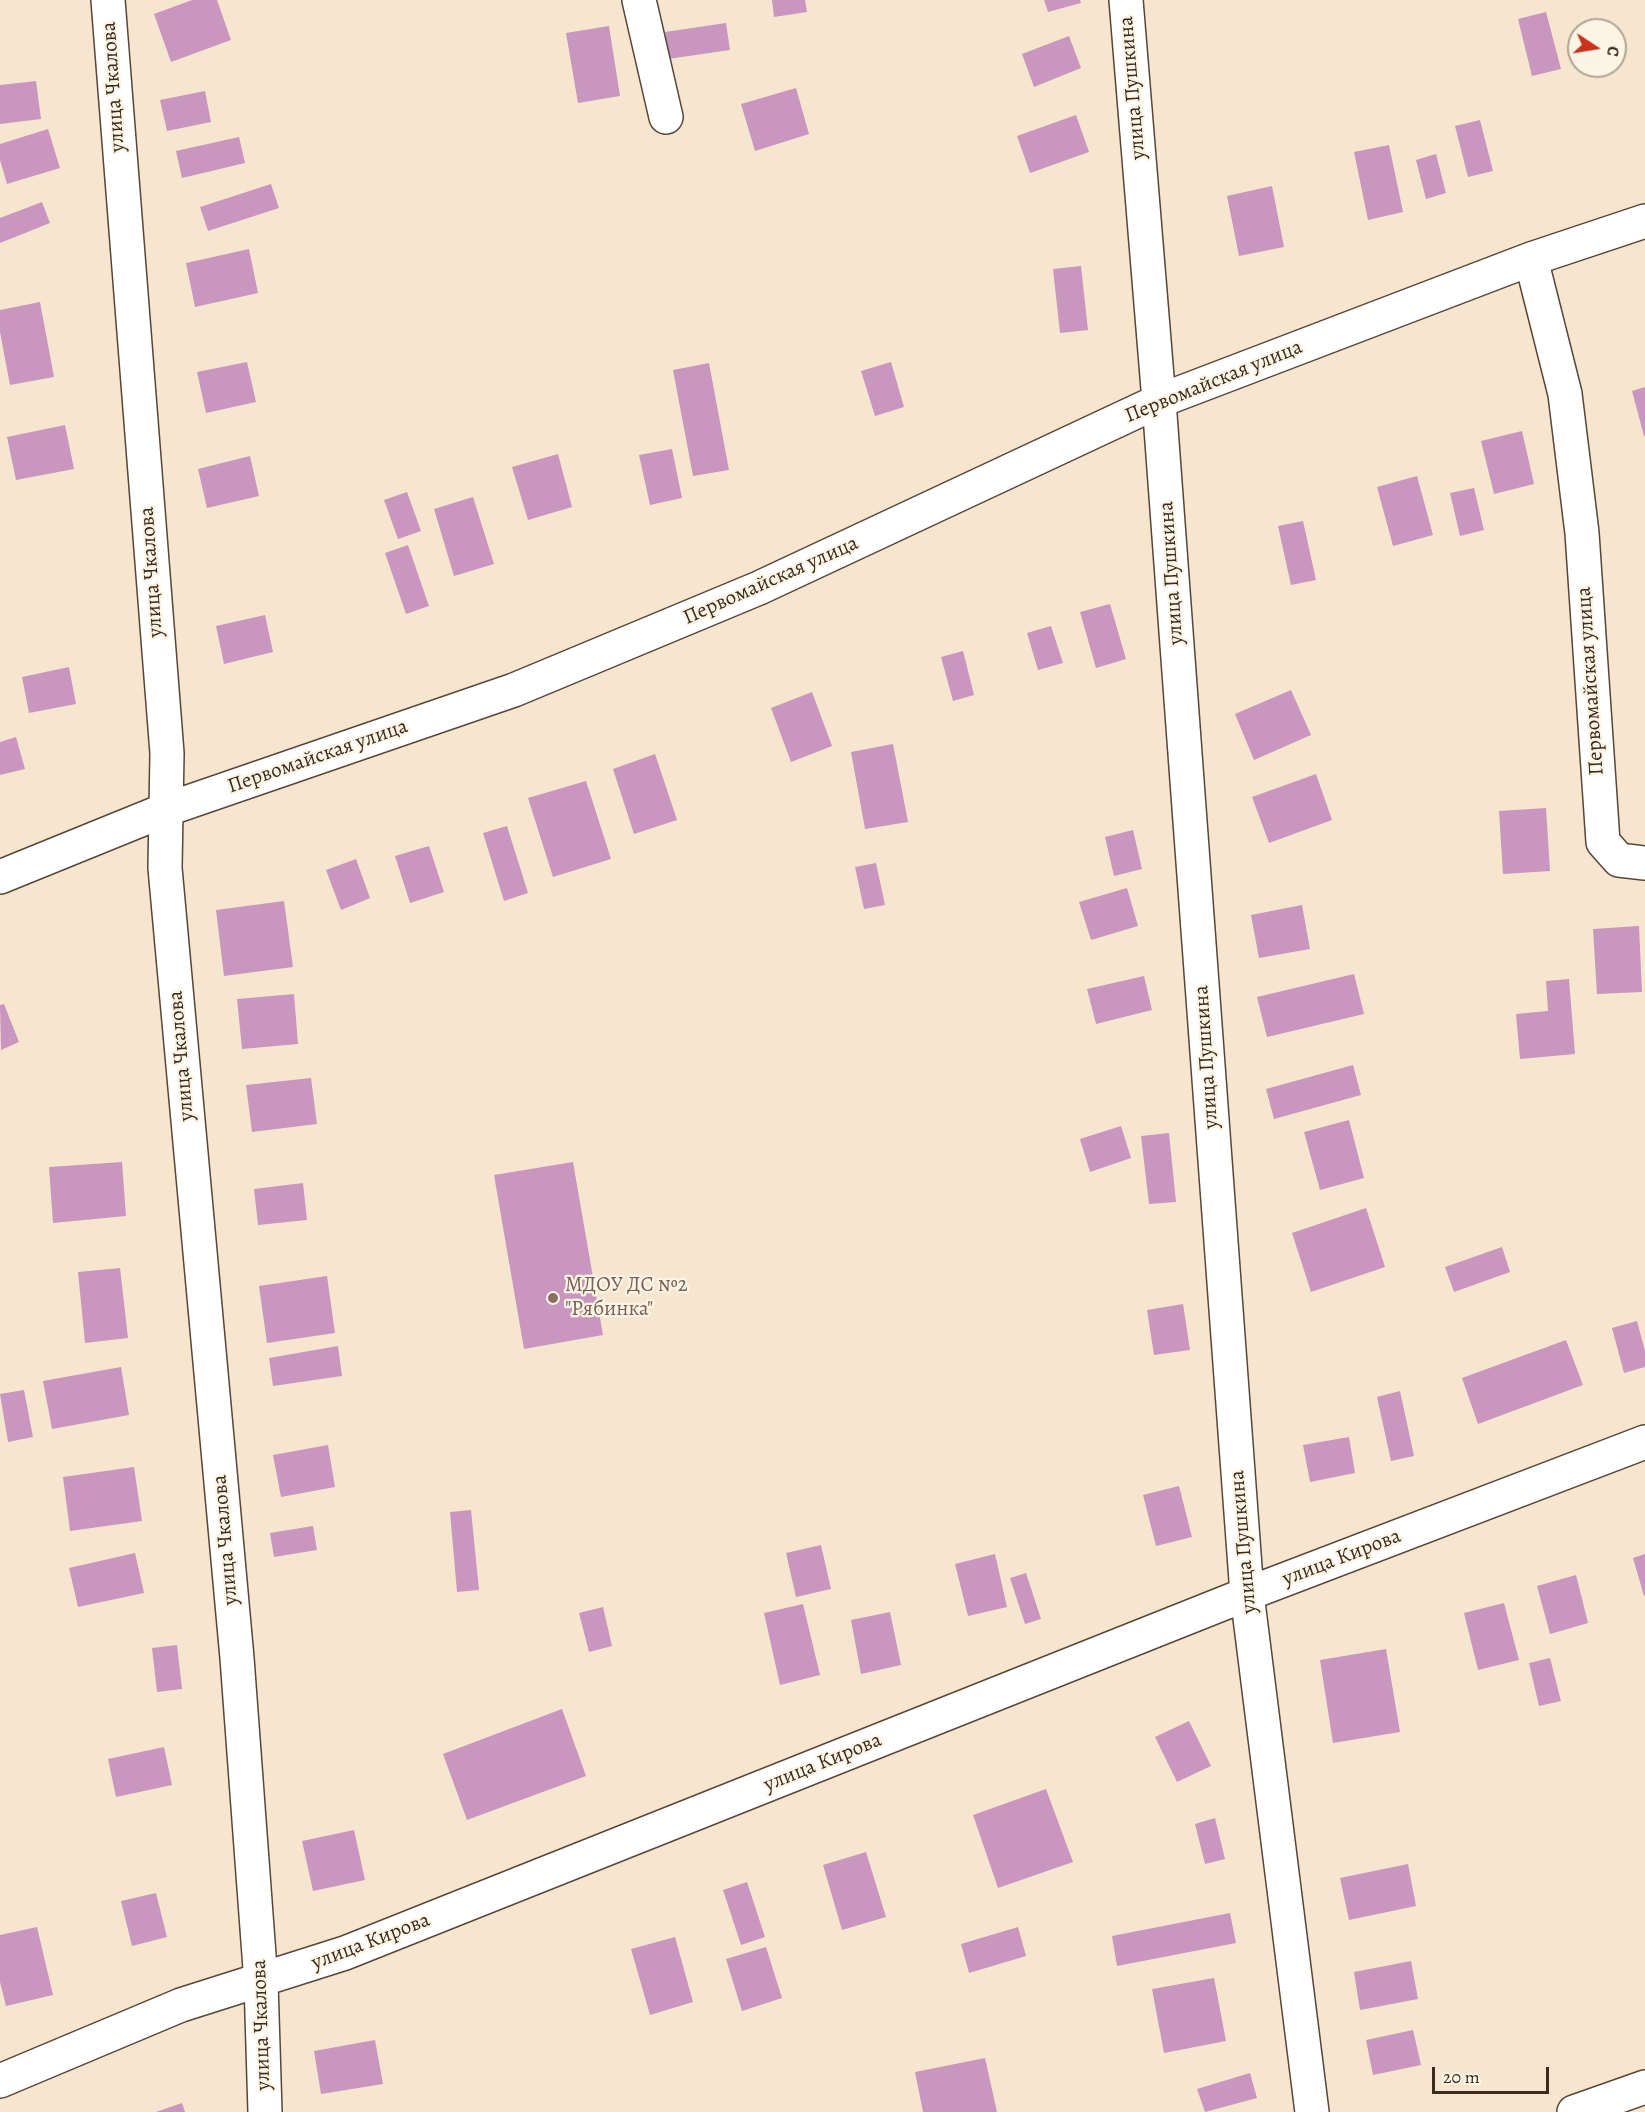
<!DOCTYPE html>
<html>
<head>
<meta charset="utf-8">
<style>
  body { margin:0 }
  #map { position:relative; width:1645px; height:2112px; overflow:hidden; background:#f7e6cf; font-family:Alegreya,serif }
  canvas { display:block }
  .north { position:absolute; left:1567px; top:18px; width:60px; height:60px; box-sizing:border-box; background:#fcf5e5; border:2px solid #afa495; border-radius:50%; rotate:102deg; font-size:16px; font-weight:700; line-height:24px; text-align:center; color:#3b2a1e }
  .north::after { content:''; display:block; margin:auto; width:21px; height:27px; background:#c8321e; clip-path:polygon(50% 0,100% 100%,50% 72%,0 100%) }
  .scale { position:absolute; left:1432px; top:2067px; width:117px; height:27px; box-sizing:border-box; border:3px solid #3b2a1e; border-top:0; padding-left:8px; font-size:18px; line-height:21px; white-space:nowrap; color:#3b2a1e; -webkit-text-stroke:4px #fcf5e5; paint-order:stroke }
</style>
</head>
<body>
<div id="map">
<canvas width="1645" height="2112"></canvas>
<div class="north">С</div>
<div class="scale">20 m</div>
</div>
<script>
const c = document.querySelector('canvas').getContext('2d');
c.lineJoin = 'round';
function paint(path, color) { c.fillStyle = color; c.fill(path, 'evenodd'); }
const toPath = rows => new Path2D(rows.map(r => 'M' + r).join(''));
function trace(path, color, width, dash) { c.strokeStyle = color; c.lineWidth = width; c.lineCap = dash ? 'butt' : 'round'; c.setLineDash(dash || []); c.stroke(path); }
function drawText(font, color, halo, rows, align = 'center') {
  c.font = font + ' Alegreya,serif'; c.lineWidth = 4.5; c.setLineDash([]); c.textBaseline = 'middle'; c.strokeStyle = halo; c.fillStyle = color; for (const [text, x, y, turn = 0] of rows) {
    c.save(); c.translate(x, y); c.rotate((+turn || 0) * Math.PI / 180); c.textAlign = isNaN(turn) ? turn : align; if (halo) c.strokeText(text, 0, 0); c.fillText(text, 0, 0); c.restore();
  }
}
const building = toPath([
  [192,0,217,0,231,40,171,62,154,14],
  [772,0,805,0,807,12,774,17],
  [1044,0,1080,0,1081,3,1048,12],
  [1546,12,1561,69,1532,76,1518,19],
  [726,23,730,50,668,59,665,32],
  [609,26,620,96,578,103,566,33],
  [1069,36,1081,68,1034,87,1022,54],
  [36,81,41,119,0,124,0,85],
  [796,88,809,134,755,151,741,104],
  [205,91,211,122,167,131,160,100],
  [1076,115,1089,152,1030,173,1017,136],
  [1480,120,1493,171,1468,177,1455,126],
  [48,129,60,168,7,184,0,160,0,144],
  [239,137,245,163,182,178,176,151],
  [1389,145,1403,212,1368,220,1354,152],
  [1436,154,1446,193,1426,199,1416,160],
  [271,184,279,208,208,231,200,207],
  [1272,186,1284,247,1239,256,1227,196],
  [42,202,50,223,0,243,0,218],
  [249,249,258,293,195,307,186,263],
  [1081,266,1088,330,1060,333,1053,269],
  [40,302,54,377,10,385,0,332,0,310],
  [247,362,256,402,206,413,197,372],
  [891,362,904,407,875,416,861,371],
  [709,363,729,470,693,476,673,370],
  [1645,387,1645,436,1644,436,1632,391],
  [65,425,74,469,16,480,7,437],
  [1522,431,1534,484,1494,494,1481,441],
  [672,449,682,498,650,505,639,455],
  [558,454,572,507,528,520,512,467],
  [250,456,259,496,207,508,198,469],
  [1417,476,1433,535,1393,546,1377,487],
  [1474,488,1484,530,1460,536,1450,493],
  [407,492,421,531,398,539,384,500],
  [473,497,494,564,454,576,434,509],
  [1303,521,1316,580,1291,585,1278,526],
  [408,545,429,606,406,614,385,553],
  [1110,604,1126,659,1096,668,1080,612],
  [265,615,273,652,224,664,216,626],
  [1051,626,1063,663,1038,670,1027,633],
  [963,651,974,695,953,701,941,657],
  [69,667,76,704,29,713,22,677],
  [1291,690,1311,735,1254,760,1235,714],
  [812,692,832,746,791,762,771,708],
  [16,737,25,769,0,775,0,742],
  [893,744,908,822,865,829,851,752],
  [655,754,677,820,634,834,613,769],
  [1316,774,1332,820,1269,843,1252,797],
  [586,781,611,859,553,877,528,798],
  [1546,808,1550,871,1503,874,1499,811],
  [507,826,528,893,504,901,483,833],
  [1133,830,1142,869,1114,876,1105,837],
  [429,846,444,892,410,903,395,856],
  [356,859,370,898,341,910,326,870],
  [876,863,885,905,864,909,855,867],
  [1127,888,1138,926,1091,940,1079,902],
  [284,901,293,967,224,976,216,910],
  [1302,905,1310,949,1259,958,1251,915],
  [1639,926,1642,992,1597,994,1593,929],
  [1354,974,1364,1014,1267,1037,1257,997],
  [1144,976,1152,1010,1096,1024,1087,989],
  [1569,979,1575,1054,1520,1059,1516,1014,1548,1011,1546,981],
  [294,994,298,1044,242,1049,237,999],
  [4,1004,19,1042,1,1050,0,1005],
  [1353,1065,1361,1095,1274,1119,1266,1089],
  [311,1078,317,1124,252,1132,246,1085],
  [1349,1120,1364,1178,1320,1190,1304,1132],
  [1121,1126,1131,1158,1090,1172,1080,1139],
  [1169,1133,1176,1202,1149,1204,1141,1136],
  [122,1162,126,1216,53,1223,49,1167],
  [573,1162,603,1335,524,1349,494,1175],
  [303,1183,307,1220,258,1225,254,1189],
  [1366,1208,1385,1267,1311,1292,1292,1233],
  [1502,1247,1510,1272,1454,1292,1445,1267],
  [120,1268,128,1338,85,1343,78,1272],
  [327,1276,335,1333,267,1343,259,1286],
  [1183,1304,1190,1350,1154,1355,1147,1310],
  [1637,1321,1645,1351,1645,1367,1624,1373,1612,1328],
  [1566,1340,1583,1385,1478,1424,1462,1378],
  [338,1346,342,1376,273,1386,269,1358],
  [121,1367,129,1415,52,1429,43,1381],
  [24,1390,33,1437,8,1442,0,1394],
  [1400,1391,1414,1456,1391,1461,1377,1397],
  [1349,1437,1355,1473,1310,1482,1303,1445],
  [328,1445,335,1487,281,1497,273,1455],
  [134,1467,142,1521,70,1531,63,1477],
  [1179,1486,1192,1537,1156,1546,1143,1495],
  [471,1510,479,1590,457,1592,450,1512],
  [313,1526,317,1550,274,1557,270,1533],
  [821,1545,831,1589,796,1597,786,1553],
  [135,1553,144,1593,78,1607,69,1568],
  [995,1554,1007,1607,968,1616,955,1564],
  [1645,1554,1645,1595,1644,1596,1633,1558],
  [1026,1573,1041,1619,1025,1624,1010,1578],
  [1576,1575,1588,1623,1550,1634,1537,1586],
  [1504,1603,1519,1660,1478,1670,1464,1613],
  [803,1604,820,1675,780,1685,764,1613],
  [603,1607,612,1646,589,1652,579,1613],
  [890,1612,901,1665,861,1674,851,1620],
  [177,1645,182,1689,157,1692,152,1648],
  [1386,1649,1400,1732,1333,1743,1320,1660],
  [1550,1658,1561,1701,1539,1706,1529,1663],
  [562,1709,586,1776,467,1820,443,1754],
  [1189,1721,1211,1766,1177,1782,1155,1737],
  [164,1747,172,1785,116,1797,108,1759],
  [1046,1789,1073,1862,998,1888,973,1815],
  [1215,1818,1225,1859,1205,1864,1195,1824],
  [354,1830,365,1880,313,1891,302,1841],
  [866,1852,886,1917,842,1930,823,1865],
  [1408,1864,1416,1906,1349,1920,1340,1878],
  [747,1882,765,1937,741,1945,723,1890],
  [156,1893,167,1937,132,1946,121,1901],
  [1230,1913,1236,1943,1117,1966,1112,1936],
  [37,1927,53,1995,6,2006,0,1982,0,1935],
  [1018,1927,1026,1956,969,1973,961,1944],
  [675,1937,693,2002,650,2015,631,1949],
  [766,1947,782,1998,742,2011,726,1959],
  [1411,1961,1418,1999,1360,2010,1354,1972],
  [1214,1978,1226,2041,1164,2053,1152,1989],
  [1413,2030,1421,2065,1373,2075,1366,2040],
  [375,2040,383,2084,321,2094,314,2051],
  [985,2058,997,2112,923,2112,915,2072],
  [1250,2073,1257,2098,1205,2112,1197,2089],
  [182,2103,185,2112,156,2112]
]);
const minor = toPath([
  [108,0,167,753,165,868,237,1658,261,1982,265,2112],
  [639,0,666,117],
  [1126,0,1159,401,1247,1594,1312,2112],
  [1531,259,1565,394,1582,533,1603,842,1619,860,1645,863],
  [0,877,165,810,514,690,759,588,1159,401,1531,259,1645,221],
  [0,2081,181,2005,345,1953,1247,1594,1645,1442],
  [1574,2112,1645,2087]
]);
const markers = [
  [553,1298,6,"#8d6e63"]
];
const streetNames = [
  ["улица Чкалова",114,87,-94],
  ["улица Пушкина",1133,88,-95],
  ["Первомайская улица",1214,382,-22],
  ["улица Чкалова",152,572,-94],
  ["улица Пушкина",1172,573,-94],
  ["Первомайская улица",771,581,-24],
  ["Первомайская улица",1591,681,-94],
  ["Первомайская улица",318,757,-19],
  ["улица Чкалова",182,1056,-95],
  ["улица Пушкина",1207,1057,-94],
  ["улица Чкалова",226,1540,-95],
  ["улица Пушкина",1244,1542,-95],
  ["улица Кирова",1342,1558,-21],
  ["улица Кирова",823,1763,-22],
  ["улица Кирова",371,1942,-21],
  ["улица Чкалова",262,2025,-92]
];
const educationNames = [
  ["МДОУ ДС №2",565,1286],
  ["\"Рябинка\"",565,1310]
];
paint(building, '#c996bf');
trace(minor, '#574639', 36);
trace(minor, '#fff', 33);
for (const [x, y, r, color] of markers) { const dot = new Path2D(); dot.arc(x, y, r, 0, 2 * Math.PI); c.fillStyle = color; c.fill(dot); trace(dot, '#fcf5e5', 2); }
drawText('21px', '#3b2a1e', '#fcf5e5', streetNames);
drawText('21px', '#785e54', '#fcf5e5', educationNames, 'left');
</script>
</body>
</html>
